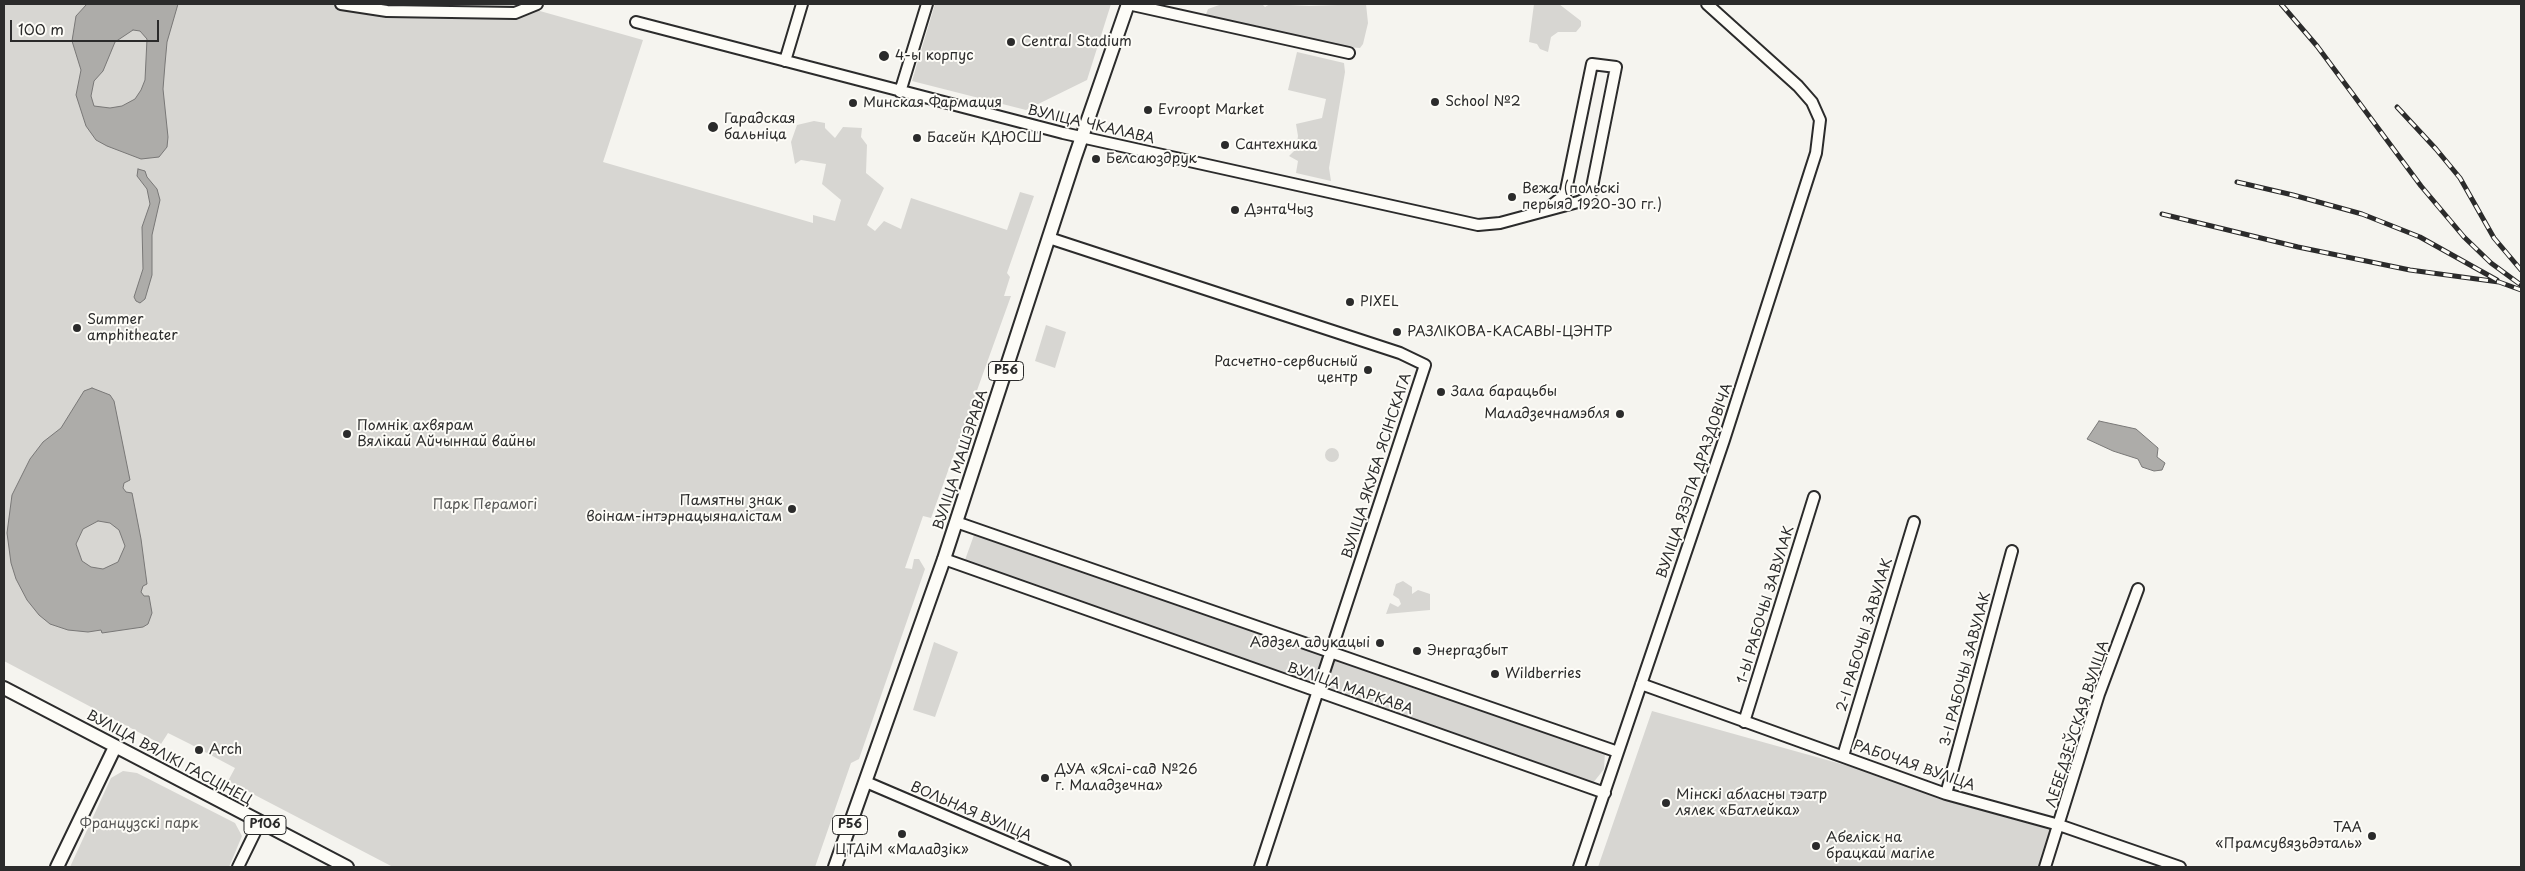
<!DOCTYPE html>
<html>
<head>
<meta charset="utf-8">
<style>
  body { margin:0 }
  #map { position:relative; width:2525px; height:871px; overflow:hidden; background:#f5f4ef; font-family:"Playpen Sans",sans-serif }
  canvas { display:block }
  .frame { position:absolute; inset:0; border:5px solid #2b2b2b; pointer-events:none }
  .scale { position:absolute; left:10px; top:20px; width:149px; height:22px; box-sizing:border-box; border:2px solid #2b2b2b; border-top:0; padding-left:6px; font-size:15px; line-height:18px; white-space:nowrap; color:#2b2b2b; -webkit-text-stroke:4px #fdfcf7; paint-order:stroke }
</style>
</head>
<body>
<div id="map">
<canvas width="2525" height="871"></canvas>
<div class="frame"></div>
<div class="scale">100 m</div>
</div>
<script>
const c = document.querySelector('canvas').getContext('2d');
c.lineJoin = 'round';
function paint(path, color) { c.fillStyle = color; c.fill(path, 'evenodd'); }
const toPath = rows => new Path2D(rows.map(r => 'M' + r).join(''));
function trace(path, color, width, dash) { c.strokeStyle = color; c.lineWidth = width; c.lineCap = dash ? 'butt' : 'round'; c.setLineDash(dash || []); c.stroke(path); }
function drawText(font, color, halo, rows, align = 'center') {
  c.font = font + ' "Playpen Sans",sans-serif'; c.lineWidth = 4; c.setLineDash([]); c.textBaseline = 'middle'; c.strokeStyle = halo; c.fillStyle = color; for (const [text, x, y, turn = 0] of rows) {
    c.save(); c.translate(x, y); c.rotate((+turn || 0) * Math.PI / 180); c.textAlign = isNaN(turn) ? turn : align; if (halo) c.strokeText(text, 0, 0); c.fillText(text, 0, 0); c.restore();
  }
}
const green = toPath([
  [4,4,515,4,643,40,603,162,813,223,813,215,835,221,841,200,822,184,826,164,801,160,795,164,791,142,797,125,814,121,825,123,825,128,835,138,843,127,862,128,861,137,867,145,866,173,884,188,867,225,875,231,884,221,901,229,911,198,1007,230,1020,192,1034,196,1007,273,1010,277,1004,296,1011,296,931,518,923,516,905,568,912,569,914,559,919,559,925,569,859,759,851,763,815,867,393,867,228,781,235,768,190,744,168,733,161,744,4,661],
  [935,4,1111,4,1087,80,1026,110,912,81],
  [1222,4,1262,4,1265,7,1270,4,1309,6,1366,4,1368,23,1363,44,1360,48,1347,47,1268,31,1256,25,1245,27,1205,17,1208,9],
  [1534,4,1559,4,1581,21,1581,26,1576,32,1558,32,1551,37,1548,52,1540,49,1537,44,1529,42],
  [1297,52,1344,63,1345,72,1329,168,1331,181,1296,173,1298,161,1289,156,1296,149,1298,136,1296,124,1322,118,1326,99,1288,90],
  [1046,325,1066,332,1055,368,1035,361],
  '1325 455a7 7 0 1 1 14 0a7 7 0 1 1-14 0Z',
  [974,535,1605,752,1604,769,1593,783,965,560],
  [1403,581,1412,587,1412,594,1418,590,1430,594,1430,610,1386,614,1390,603,1398,607,1401,604,1399,599,1393,595,1396,584],
  [934,642,958,652,935,717,913,710],
  [1652,711,2059,825,2045,867,1598,867],
  [123,771,137,773,235,823,242,836,229,867,70,867,111,778]
]);
const water = toPath([
  [87,4,178,4,167,42,165,64,163,89,168,137,167,147,159,157,141,159,107,146,96,140,86,126,76,95,81,70,72,41,76,16,87,4],
  [133,30,140,31,147,39,145,80,141,90,135,99,122,106,110,108,94,106,91,96,94,81,103,71,115,42,133,30],
  [138,169,145,171,147,177,157,189,160,200,152,235,152,275,145,299,140,303,136,301,134,297,143,269,142,227,150,204,147,189,137,176,138,169],
  [92,388,110,395,114,401,130,480,124,483,123,488,126,492,132,493,141,539,147,584,143,586,141,592,144,596,149,596,152,613,148,624,143,627,102,633,101,630,88,632,68,630,50,624,39,615,27,600,16,579,11,563,7,533,12,495,30,459,43,442,61,428,84,391,92,388],
  [98,521,110,523,119,530,125,546,118,562,103,569,91,567,82,561,76,544,83,529,98,521],
  [2099,421,2136,429,2158,448,2157,457,2165,463,2162,470,2154,471,2142,467,2138,459,2113,451,2087,439,2099,421]
]);
const minor = toPath([
  [341,4,387,11,515,13,537,4],
  [1128,4,1349,53],
  [636,22,1063,133,1478,225,1500,223,1578,202,1590,197,1616,67,1592,64,1565,195,1544,211],
  [785,61,802,4],
  [900,92,927,4],
  [1049,238,1400,353,1425,365,1260,867],
  [956,522,1618,752],
  [944,559,1605,793],
  [1641,684,1946,794,2059,825,2180,867],
  [1744,722,1814,497],
  [1843,756,1914,522],
  [866,782,1065,867],
  [1946,794,2012,551],
  [238,867,260,822],
  [1579,867,1724,440,1816,153,1820,120,1812,102,1798,86,1707,4],
  [2045,867,2099,694,2138,589]
]);
const major = toPath([
  [4,688,347,867],
  [57,867,115,747],
  [835,867,944,559,1075,157,1128,4]
]);
const rail = toPath([
  [2281,4,2317,46,2421,186,2464,237,2491,263,2521,285],
  [2397,107,2436,149,2460,178,2494,238,2521,270],
  [2237,182,2293,195,2362,214,2420,237,2497,280],
  [2162,214,2298,247,2410,270,2499,282,2521,290]
]);
const markers = [
  [1011,42,5,"#2b2b2b"],
  [884,56,6,"#2b2b2b"],
  [1435,102,5,"#2b2b2b"],
  [853,103,5,"#2b2b2b"],
  [1148,110,5,"#2b2b2b"],
  [713,127,6,"#2b2b2b"],
  [917,138,5,"#2b2b2b"],
  [1225,145,5,"#2b2b2b"],
  [1096,159,5,"#2b2b2b"],
  [1512,197,5,"#2b2b2b"],
  [1235,210,5,"#2b2b2b"],
  [1350,302,5,"#2b2b2b"],
  [77,328,5,"#2b2b2b"],
  [1397,332,5,"#2b2b2b"],
  [1368,370,5,"#2b2b2b"],
  [1441,392,5,"#2b2b2b"],
  [1620,414,5,"#2b2b2b"],
  [347,434,5,"#2b2b2b"],
  [792,509,5,"#2b2b2b"],
  [1380,643,5,"#2b2b2b"],
  [1417,651,5,"#2b2b2b"],
  [1495,674,5,"#2b2b2b"],
  [199,750,5,"#2b2b2b"],
  [1045,778,5,"#2b2b2b"],
  [1666,803,5,"#2b2b2b"],
  [902,834,5,"#2b2b2b"],
  [2372,836,5,"#2b2b2b"],
  [1816,846,5,"#2b2b2b"]
];
const shields = [
  [1006,371,35],
  [265,825,42],
  [850,825,35]
];
const shieldNames = [
  ["Р56",1006,371],
  ["Р106",265,825],
  ["Р56",850,825]
];
const poiNames = [
  ["Central Stadium",1021,42],
  ["4-ы корпус",895,56],
  ["School №2",1445,102],
  ["Минская Фармация",863,103],
  ["Evroopt Market",1158,110],
  ["Гарадская",724,119],
  ["бальніца",724,135],
  ["Басейн КДЮСШ",927,138],
  ["Сантехника",1235,145],
  ["Белсаюздрук",1106,159],
  ["Вежа (польскі",1522,189],
  ["перыяд 1920-30 гг.)",1522,205],
  ["ДэнтаЧыз",1245,210],
  ["PIXEL",1360,302],
  ["Summer",87,320],
  ["amphitheater",87,336],
  ["РАЗЛІКОВА-КАСАВЫ-ЦЭНТР",1407,332],
  ["Расчетно-сервисный",1358,362,"right"],
  ["центр",1358,378,"right"],
  ["Зала барацьбы",1451,392],
  ["Маладзечнамэбля",1610,414,"right"],
  ["Помнік ахвярам",357,426],
  ["Вялікай Айчыннай вайны",357,442],
  ["Памятны знак",782,501,"right"],
  ["воінам-інтэрнацыяналістам",782,517,"right"],
  ["Аддзел адукацыі",1370,643,"right"],
  ["Энергазбыт",1427,651],
  ["Wildberries",1505,674],
  ["Arch",209,750],
  ["ДУА «Яслі-сад №26",1055,770],
  ["г. Маладзечна»",1055,786],
  ["Мінскі абласны тэатр",1676,795],
  ["лялек «Батлейка»",1676,811],
  ["ТАА",2362,828,"right"],
  ["«Прамсувязьдэталь»",2362,844,"right"],
  ["Абеліск на",1826,838],
  ["брацкай магіле",1826,854],
  ["ЦТДіМ «Маладзік»",902,850,"center"]
];
const streetNames = [
  ["ВУЛІЦА ЧКАЛАВА",1091,125,13],
  ["ВУЛІЦА МАШЭРАВА",961,460,-72],
  ["ВУЛІЦА ЯКУБА ЯСІНСКАГА",1377,466,-72],
  ["ВУЛІЦА ЯЗЭПА ДРАЗДОВІЧА",1695,481,-71],
  ["1-Ы РАБОЧЫ ЗАВУЛАК",1766,605,-73],
  ["2-І РАБОЧЫ ЗАВУЛАК",1865,635,-73],
  ["3-І РАБОЧЫ ЗАВУЛАК",1966,669,-75],
  ["ВУЛІЦА МАРКАВА",1350,689,19],
  ["ЛЕБЕДЗЕЎСКАЯ ВУЛІЦА",2078,724,-72],
  ["ВУЛІЦА ВЯЛІКІ ГАСЦІНЕЦ",169,758,28],
  ["РАБОЧАЯ ВУЛІЦА",1914,766,19],
  ["ВОЛЬНАЯ ВУЛІЦА",971,812,23]
];
const parkNames = [
  ["Парк Перамогі",485,505],
  ["Французскі парк",139,824]
];
paint(green, '#d7d6d2');
paint(water, '#adaca9');
trace(water, '#797877', 1);
trace(minor, '#2b2b2b', 14);
trace(major, '#2b2b2b', 16);
trace(minor, '#fdfcf7', 10);
trace(major, '#fdfcf7', 12);
trace(rail, '#2b2b2b', 5);
trace(rail, '#fdfcf7', 3, [9]);
for (const [x, y, r, color] of markers) { const dot = new Path2D(); dot.arc(x, y, r, 0, 2 * Math.PI); c.fillStyle = color; c.fill(dot); trace(dot, '#fdfcf7', 2); }
for (const [x, y, w] of shields) { const box = new Path2D(); box.roundRect(x - w / 2, y - 9.5, w, 19, 4); c.fillStyle = '#fdfcf7'; c.fill(box); trace(box, '#2b2b2b', 1); }
drawText('bold 12px', '#2b2b2b', null, shieldNames);
drawText('14px', '#2b2b2b', '#fdfcf7', poiNames, 'left');
drawText('14px', '#2b2b2b', '#fdfcf7', streetNames);
drawText('14px', '#565655', '#fdfcf7', parkNames);
</script>
</body>
</html>
